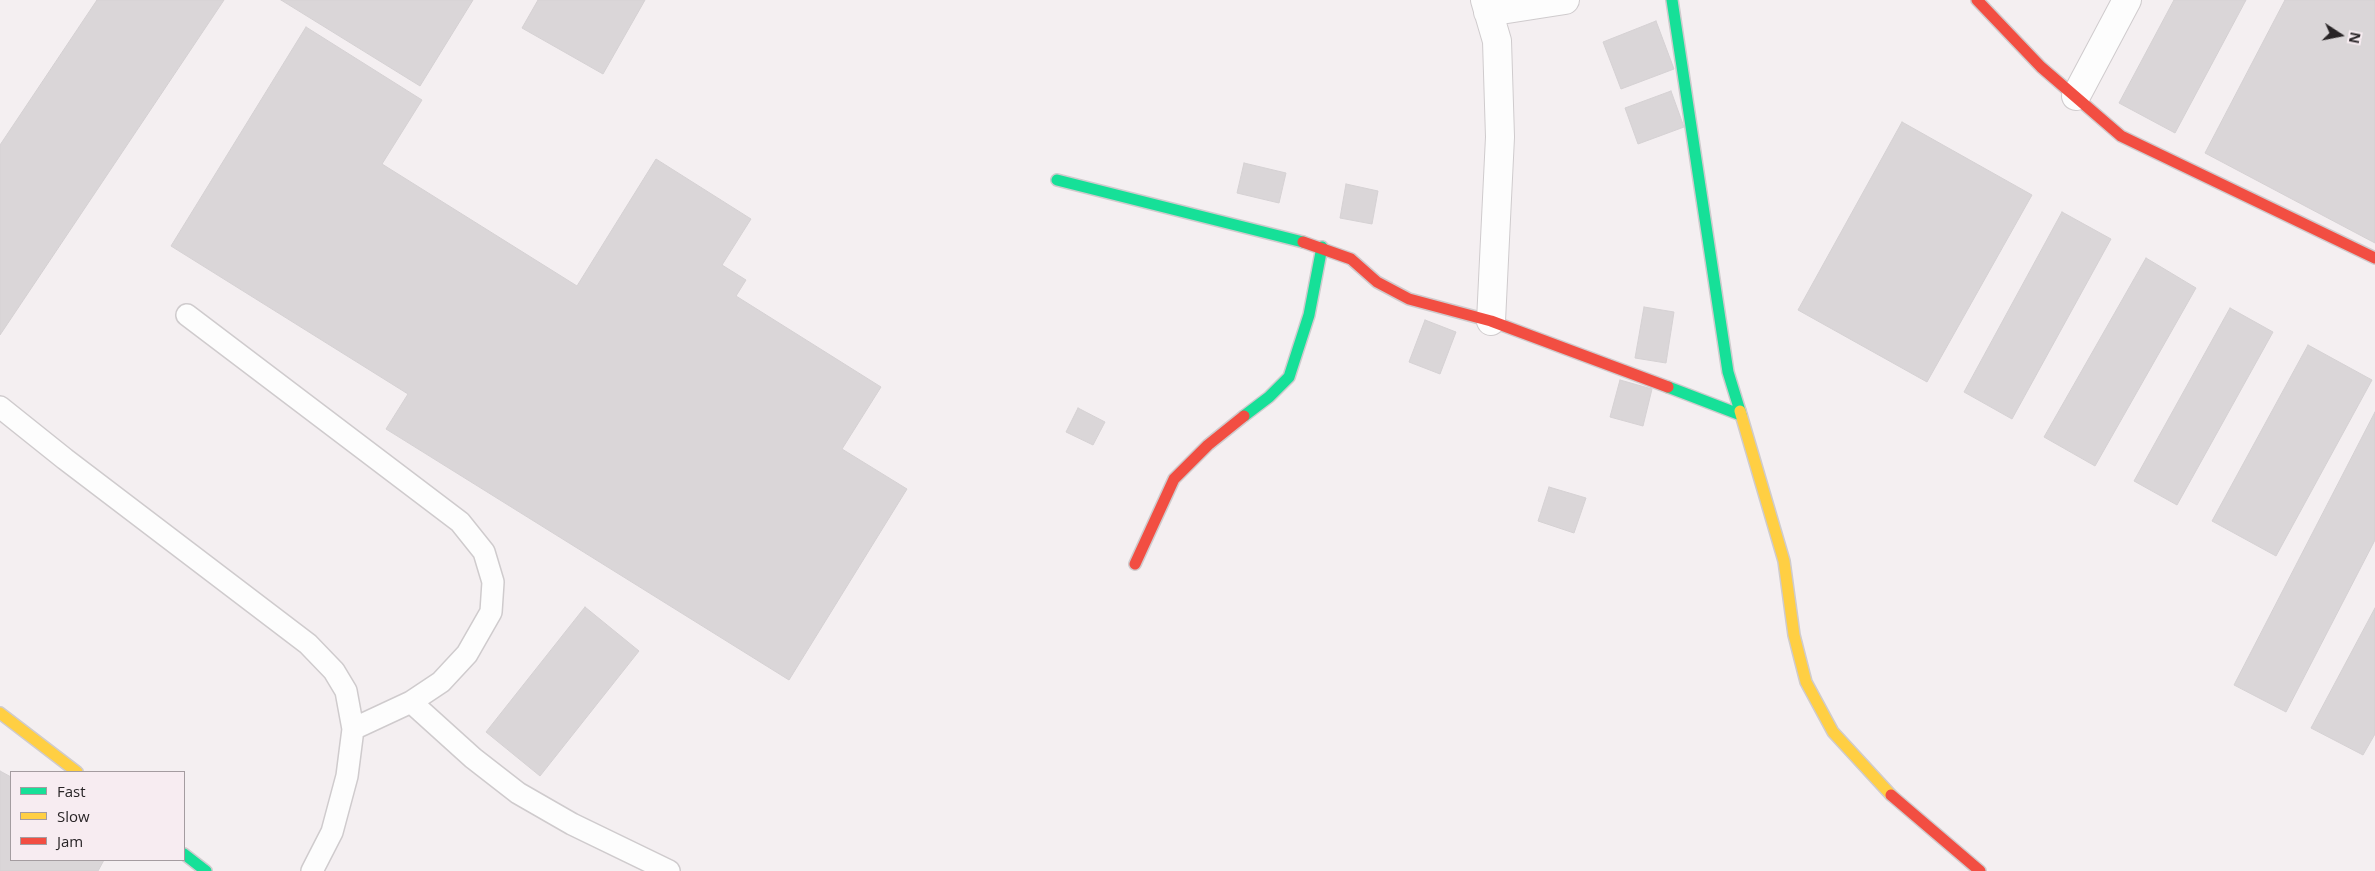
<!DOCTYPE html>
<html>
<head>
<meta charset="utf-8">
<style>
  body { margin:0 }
  #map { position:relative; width:2375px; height:871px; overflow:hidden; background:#f4eff1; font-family:"Open Sans",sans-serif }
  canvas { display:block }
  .legend { position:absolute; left:10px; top:771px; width:175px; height:90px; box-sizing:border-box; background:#f7ecf1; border:1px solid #a49ca0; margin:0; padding:6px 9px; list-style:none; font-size:15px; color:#282426 }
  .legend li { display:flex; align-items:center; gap:10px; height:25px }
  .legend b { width:25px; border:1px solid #a49ca0 }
  .north { position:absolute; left:2315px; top:10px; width:50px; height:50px; -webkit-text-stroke:4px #f7ecf1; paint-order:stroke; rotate:101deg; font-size:14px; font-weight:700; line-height:20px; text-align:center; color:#282426 }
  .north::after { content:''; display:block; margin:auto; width:18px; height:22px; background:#282426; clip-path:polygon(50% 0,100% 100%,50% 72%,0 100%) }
</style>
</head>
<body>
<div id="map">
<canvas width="2375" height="871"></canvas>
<ul class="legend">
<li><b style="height:6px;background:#16e098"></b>Fast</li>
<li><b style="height:6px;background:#ffcf43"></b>Slow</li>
<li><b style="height:6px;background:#f24e42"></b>Jam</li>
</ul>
<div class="north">N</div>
</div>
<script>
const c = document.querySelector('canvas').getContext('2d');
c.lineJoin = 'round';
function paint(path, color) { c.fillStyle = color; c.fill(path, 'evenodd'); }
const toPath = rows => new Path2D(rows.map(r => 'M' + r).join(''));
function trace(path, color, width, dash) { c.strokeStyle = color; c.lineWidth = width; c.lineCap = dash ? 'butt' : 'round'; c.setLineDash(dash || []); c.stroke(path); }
const building = toPath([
  [97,0,224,0,0,335,0,145,97,0],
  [281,0,473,0,420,86,281,0],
  [538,0,645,0,603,74,522,28,538,0],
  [2174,0,2246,0,2175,133,2119,103,2174,0],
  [2285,0,2375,0,2375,243,2205,153,2285,0],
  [1656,21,1674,69,1621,89,1603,42,1656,21],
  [306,27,422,100,382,164,577,286,656,159,751,219,722,265,746,280,736,296,881,387,842,449,907,489,789,680,386,429,408,394,171,246,306,27],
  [1671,91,1684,127,1638,144,1625,108,1671,91],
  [1902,122,2032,195,1927,382,1798,310,1902,122],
  [1244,163,1286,173,1279,203,1237,193,1244,163],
  [1346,184,1378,191,1372,224,1340,218,1346,184],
  [2062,212,2111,239,2012,419,1964,392,2062,212],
  [2146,258,2196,288,2095,466,2044,437,2146,258],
  [1644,307,1674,312,1666,363,1635,358,1644,307],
  [2230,308,2273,332,2177,505,2134,481,2230,308],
  [1425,320,1456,332,1440,374,1409,362,1425,320],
  [2308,345,2372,380,2276,556,2212,521,2308,345],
  [1620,380,1652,389,1643,426,1610,417,1620,380],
  [1078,408,1105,422,1093,445,1066,432,1078,408],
  [2375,412,2375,540,2286,712,2234,685,2375,412],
  [1549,487,1586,498,1574,533,1538,521,1549,487],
  [585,607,639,651,540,776,486,732,585,607],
  [2375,608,2375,734,2363,755,2311,728,2375,608],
  [0,771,11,777,11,860,104,860,98,871,0,871,0,771]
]);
const lane = toPath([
  [187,315,460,522,484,552,493,582,491,612,467,654,441,682,411,702,353,729],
  [0,407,65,459,308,644,334,671,346,691,353,729,347,776,332,832,312,871],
  [411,702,473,758,518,793,572,824,669,871]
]);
const street = toPath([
  [1485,0,1497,41,1500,137,1491,321],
  [1488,12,1565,0],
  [2076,96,2127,0]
]);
const fast = toPath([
  [1672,0,1728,372,1740,411],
  [1057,180,1303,242],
  [1668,387,1741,415],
  [1244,416,1269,397,1289,377,1309,315,1322,247],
  [184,854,206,871]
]);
const slow = toPath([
  [1740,411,1784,561,1794,635,1806,682,1833,732,1891,795],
  [0,713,77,772]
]);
const jam = toPath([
  [1977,0,2041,67,2121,136,2375,258],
  [1303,242,1351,259,1377,282,1409,299,1491,321,1668,387],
  [1135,564,1174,479,1208,445,1244,416],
  [1891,795,1980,871]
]);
paint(building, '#dad6d8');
trace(building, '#d5d1d3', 1);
trace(lane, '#cfcbcd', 24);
trace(street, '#cfcbcd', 30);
trace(fast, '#cfcbcd', 14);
trace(slow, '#cfcbcd', 14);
trace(jam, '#cfcbcd', 14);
trace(lane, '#fdfdfd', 21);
trace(street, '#fdfdfd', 28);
trace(fast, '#16e098', 11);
trace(slow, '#ffcf43', 11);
trace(jam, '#f24e42', 11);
</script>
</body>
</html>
